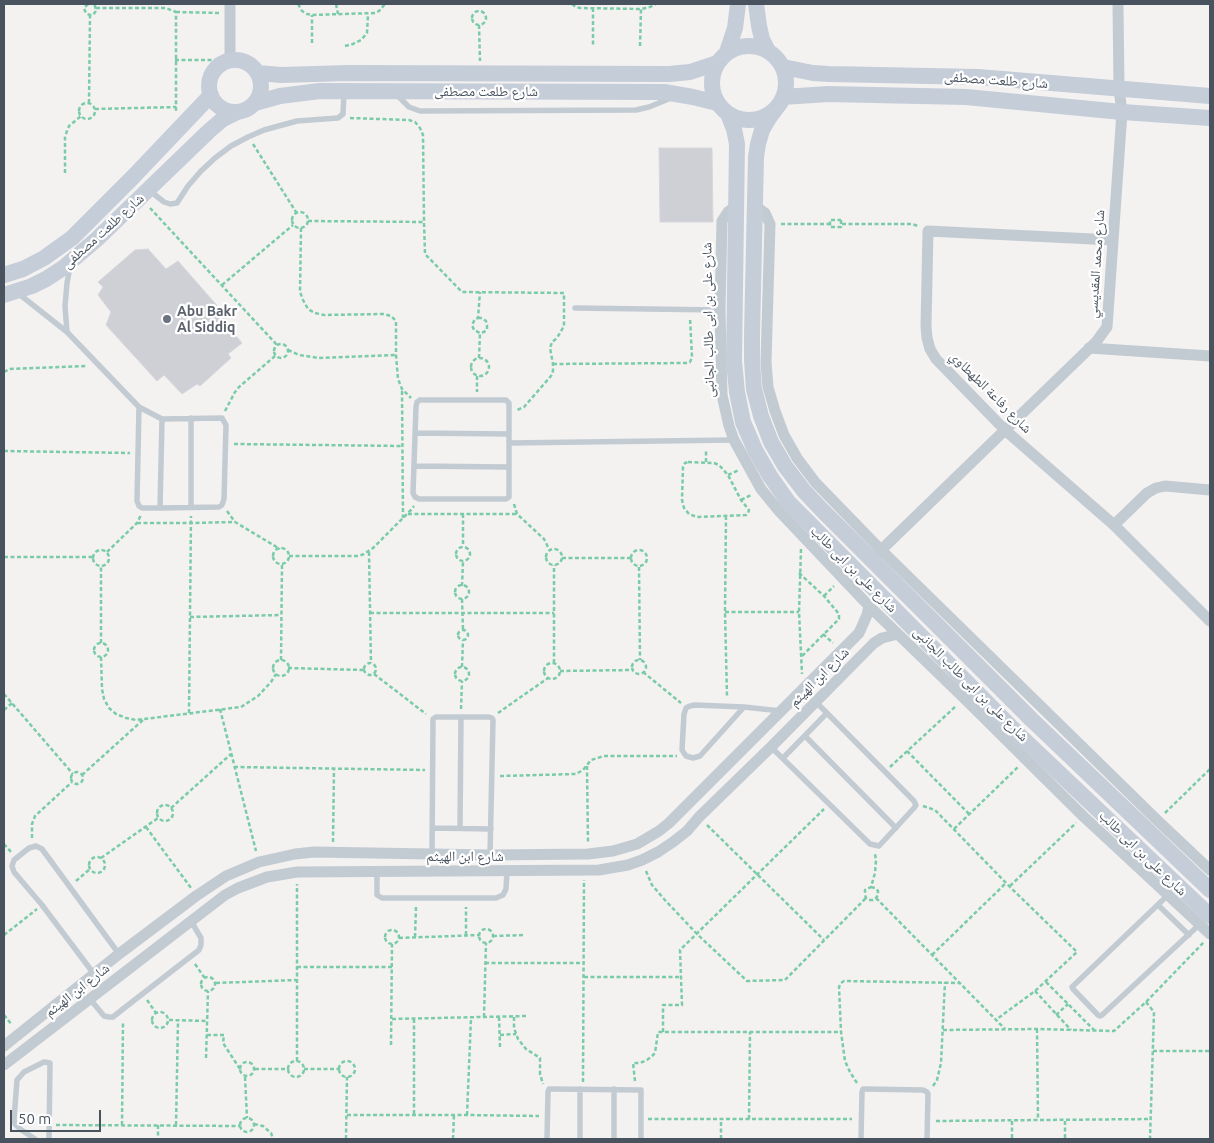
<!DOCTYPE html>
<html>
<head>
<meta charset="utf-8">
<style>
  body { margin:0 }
  #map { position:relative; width:1214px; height:1143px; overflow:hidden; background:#f4f1f1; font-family:Ubuntu,sans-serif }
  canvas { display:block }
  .frame { position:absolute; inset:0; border:5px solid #49535f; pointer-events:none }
  .scale { position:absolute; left:10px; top:1110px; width:91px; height:22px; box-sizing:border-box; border:2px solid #49535f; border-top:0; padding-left:6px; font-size:15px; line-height:18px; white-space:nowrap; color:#49535f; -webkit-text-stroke:4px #fff; paint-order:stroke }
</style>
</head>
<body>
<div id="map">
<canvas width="1214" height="1143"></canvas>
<div class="frame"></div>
<div class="scale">50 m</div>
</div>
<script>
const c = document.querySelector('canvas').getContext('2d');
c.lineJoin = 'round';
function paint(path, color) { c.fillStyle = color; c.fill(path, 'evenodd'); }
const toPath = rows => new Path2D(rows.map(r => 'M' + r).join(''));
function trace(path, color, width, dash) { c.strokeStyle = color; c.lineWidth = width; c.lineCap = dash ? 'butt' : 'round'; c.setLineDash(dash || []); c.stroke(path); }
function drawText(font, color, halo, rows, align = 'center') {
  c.font = font + ' Ubuntu,"Noto Naskh Arabic",sans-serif'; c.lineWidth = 4.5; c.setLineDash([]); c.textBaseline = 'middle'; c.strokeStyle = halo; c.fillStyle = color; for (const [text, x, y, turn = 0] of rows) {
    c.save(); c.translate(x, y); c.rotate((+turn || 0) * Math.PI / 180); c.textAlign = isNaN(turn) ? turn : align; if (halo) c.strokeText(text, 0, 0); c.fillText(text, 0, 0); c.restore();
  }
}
const building = toPath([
  [659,148,712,148,713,222,660,222,659,148],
  [148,249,166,269,178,261,227,317,224,322,242,343,228,354,231,358,200,386,197,384,182,394,164,375,157,381,106,325,111,312,98,295,103,287,98,282,135,250,148,249]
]);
const path = toPath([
  [88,4,84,8,85,11,87,14,90,15,93,15,96,11,95,6,93,4],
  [298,4,302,11,307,14,312,15,375,13,379,11,385,4],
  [336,4,338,14],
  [572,4,576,7,580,8,641,9,650,7,656,4],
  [96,8,166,8,176,12,176,112],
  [593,8,593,45],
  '472 18a7 7 0 1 1 14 0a7 7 0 1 1-14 0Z',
  [176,12,220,13],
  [479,25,480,61],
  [312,43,312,15],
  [345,46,353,44,361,40,367,33,368,14],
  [640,46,641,9],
  [175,60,219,60],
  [89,103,90,15],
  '79 111a8 8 0 1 1 16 0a8 8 0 1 1-16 0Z',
  [95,109,176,107],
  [350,118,409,120,415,122,420,128,423,135,424,221],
  [253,144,296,212],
  [65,173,65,137,67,131,69,126,81,116],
  [150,208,277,345],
  '292 220a8 8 0 1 1 16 0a8 8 0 1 1-16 0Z',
  [841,220,841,227,830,227,830,220,841,220],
  [308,221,424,222,425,254,462,292,564,293,564,326,557,338,552,342,550,348,553,364,553,371,551,376,524,407,517,410],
  [781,224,829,224],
  [842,224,912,224,918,226],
  [301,228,300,292,303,300,308,309,315,313,324,315,383,314,391,316,396,321,396,355,398,379,402,389,411,398],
  [222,285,293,225],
  [478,318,482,318,486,321,487,325,487,329,484,332,480,333,474,330,472,325,475,319,478,318,480,292],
  '274 351a7 7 0 1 1 14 0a7 7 0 1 1-14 0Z',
  [288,350,299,355,319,358,396,355],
  '471 367a9 9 0 1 1 18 0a9 9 0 1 1-18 0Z',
  [479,358,480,333],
  [553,364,686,363,690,362,692,357,690,318],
  [4,372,10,369,87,366],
  [477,376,477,392],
  [402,391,403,518],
  [225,411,235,392,239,387,275,356],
  [234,444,403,446],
  [4,451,130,453],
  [688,462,714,463,719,465,728,475,741,500,749,510,748,513,746,515,697,517,689,514,684,508,682,500,683,467,685,463,688,462],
  [706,462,706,449],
  [728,475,739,470],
  [741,500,751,495],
  [514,504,517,514,544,539,550,551],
  [227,511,235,522],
  [408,514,517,514],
  [463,514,463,546],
  [726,516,725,612,727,697],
  [137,523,191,523,235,522,280,549],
  '456 554a7 7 0 1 1 14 0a7 7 0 1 1-14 0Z',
  '273 556a8 8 0 1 1 16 0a8 8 0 1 1-16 0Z',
  [801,549,799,612,802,674],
  '546 557a8 8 0 1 1 16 0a8 8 0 1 1-16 0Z',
  '631 558a8 8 0 1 1 16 0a8 8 0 1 1-16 0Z',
  '93 558a8 8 0 1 1 16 0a8 8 0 1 1-16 0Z',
  [107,552,137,523,141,515],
  [369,552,371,663],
  [289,556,359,556,364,554,373,548,411,510,414,506],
  [4,557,93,557],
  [562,558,631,558],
  [639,567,640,660],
  [799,573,824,596,839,614,839,619,801,657],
  '455 592a7 7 0 1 1 14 0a7 7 0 1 1-14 0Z',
  [462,586,463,561],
  [824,596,834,586],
  [462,599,463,630],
  [725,612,799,612],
  [370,613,554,613],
  [190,617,281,615],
  '458 635a5 5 0 1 1 10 0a5 5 0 1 1-10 0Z',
  [823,634,833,643],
  [101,643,101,566],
  '94 650a7 7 0 1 1 14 0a7 7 0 1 1-14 0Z',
  [101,657,102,689,104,699,109,708,116,714,126,718,136,720,241,707,258,696,271,682,276,674],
  [281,660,282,564],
  '632 667a7 7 0 1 1 14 0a7 7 0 1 1-14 0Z',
  '273 668a8 8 0 1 1 16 0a8 8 0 1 1-16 0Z',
  '364 669a6 6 0 1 1 12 0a6 6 0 1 1-12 0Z',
  [554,663,554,565],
  '544 671a8 8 0 1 1 16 0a8 8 0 1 1-16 0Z',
  [462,667,463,640],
  '455 674a7 7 0 1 1 14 0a7 7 0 1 1-14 0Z',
  [288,668,363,670],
  [560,671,632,670],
  [643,672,681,703],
  [374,674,426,714],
  [4,694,73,774],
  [220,709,256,851],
  [461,709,462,681],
  [4,710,12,703],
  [189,713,191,516],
  [498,713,548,678],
  [907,751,969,814],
  [587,766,588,843],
  [234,767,425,770],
  [890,767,956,706],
  '71 778a6 6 0 1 1 12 0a6 6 0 1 1-12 0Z',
  [82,775,144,719],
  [500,776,576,774,583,770,591,760,604,756,677,756],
  '157 813a8 8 0 1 1 16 0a8 8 0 1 1-16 0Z',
  [923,806,935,810,1010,887,1077,952,1035,991,997,1019],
  [171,808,231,754],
  [1165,813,1210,769],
  [707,825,824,940],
  [146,827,191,888],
  [954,829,1018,767],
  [32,838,32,824,35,816,72,782],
  [333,842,334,768],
  [4,844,11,852],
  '89 865a8 8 0 1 1 16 0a8 8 0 1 1-16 0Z',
  [101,858,158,818],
  [646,871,652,885,664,899,697,934,747,981,785,980,866,898],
  [76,881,90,869],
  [1010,886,1076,823],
  [871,887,875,888,878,891,878,895,876,898,873,900,869,900,866,898,865,895,865,890,871,887,875,873,876,860,875,854],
  [876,898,1005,1029],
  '479 936a7 7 0 1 1 14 0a7 7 0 1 1-14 0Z',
  '385 937a7 7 0 1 1 14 0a7 7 0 1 1-14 0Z',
  [4,935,37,909],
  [466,935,466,907],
  [493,936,525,935],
  [415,937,416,907],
  [399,938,479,935],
  [932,955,1006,883],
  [485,963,584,963],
  [195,964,204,977],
  [297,967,392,967],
  '201 984a7 7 0 1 1 14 0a7 7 0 1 1-14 0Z',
  [584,977,681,977],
  [1046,982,1094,1030],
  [216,983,297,980],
  [1035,991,1071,1030],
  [147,1000,156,1013],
  [1146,1002,1154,1012,1150,1139],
  '152 1020a8 8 0 1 1 16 0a8 8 0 1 1-16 0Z',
  [4,1015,12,1025],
  [1056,1015,1068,1004],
  [484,1017,486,943],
  [499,1017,500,1047],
  [514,1017,514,1028,518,1039,526,1049,540,1058,540,1074,543,1084],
  [392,1019,527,1016],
  [414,1019,414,1115],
  [169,1020,207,1021],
  [1037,1029,1038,1120],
  [943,1030,1037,1029,1114,1031,1146,1002,1204,942],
  [663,1032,663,1005,682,1005,680,950,824,809],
  [207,1035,224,1035,223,1043,240,1069],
  [500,1035,516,1034],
  [391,1045,392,944],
  [1153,1051,1210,1051],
  [206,1058,208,991],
  [297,1061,297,884],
  '288 1069a8 8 0 1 1 16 0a8 8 0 1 1-16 0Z',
  '339 1069a8 8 0 1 1 16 0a8 8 0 1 1-16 0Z',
  '240 1069a7 7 0 1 1 14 0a7 7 0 1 1-14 0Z',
  [255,1069,289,1069],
  [304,1069,339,1069],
  [245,1077,247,1118],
  [635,1081,633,1063,640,1063,647,1060,652,1056,655,1053,658,1032,841,1032],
  [583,1082,584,880],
  [857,1083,850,1072,845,1061,841,1032,839,987,841,983,844,981,960,983],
  [933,1086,937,1080,941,1063,945,982],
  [347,1115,467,1115,539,1116],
  [467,1115,471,1018],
  '240 1125a7 7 0 1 1 14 0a7 7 0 1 1-14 0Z',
  [648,1119,852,1119],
  [749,1119,750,1032],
  [936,1121,1151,1119],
  [1012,1121,1012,1139],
  [1065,1121,1065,1139],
  [254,1124,263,1126,271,1133,273,1139],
  [56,1125,240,1126],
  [122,1125,123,1021],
  [158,1125,158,1139],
  [176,1125,178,1021],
  [346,1139,347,1077],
  [453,1139,454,1115],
  [721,1139,721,1119]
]);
const lane = toPath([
  [396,94,409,107,420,111,636,110,649,107,671,98],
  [150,191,164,202,170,204,177,203,188,186,201,171,215,158,231,146,248,137,264,130,297,121,338,118,343,114,344,93],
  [19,294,67,332,139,407,162,419,222,418,226,425,224,499,222,505,219,507,160,508,142,508,139,506,137,501,139,407],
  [575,308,720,310],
  [67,332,65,306,67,283,70,267],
  [420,400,506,400,509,403,509,497,506,499,419,499,415,497,413,493,416,407,417,402,420,400],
  [191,418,191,507],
  [415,433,509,434],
  [509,443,734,440],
  [414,466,509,467],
  [160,508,162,419],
  [744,707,700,756,693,758,686,756,682,750,684,714,686,708,690,706,695,705,744,707,781,711],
  [805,736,896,828],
  [771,747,870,844,879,846,914,808,916,805,914,801,816,702],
  [783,758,827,713],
  [432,828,491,829],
  [460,828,461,717],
  [432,854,433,719,436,717,489,717,492,718,493,720,490,855],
  [377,871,377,895,382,898,496,898,503,895,506,889,507,871],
  [1168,895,1072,987,1073,989,1098,1015,1100,1016,1102,1015,1200,924],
  [1158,905,1189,935],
  [94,974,42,905,14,872,12,866,14,860,29,848,36,846,42,849,119,954],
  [90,999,104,1016,109,1017,113,1017,123,1009,199,950,201,945,201,938,191,921],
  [580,1089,580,1139],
  [614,1089,614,1139],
  [35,1139,20,1129,15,1124,14,1119,17,1080,24,1072,44,1062,50,1063,49,1139],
  [547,1139,548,1092,549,1089,551,1089,641,1090,641,1139],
  [861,1139,862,1092,863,1089,865,1089,923,1090,927,1092,928,1094,927,1139]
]);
const street = toPath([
  [230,61,230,4],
  [736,206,728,212,722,221,720,310,722,395,729,426,734,440,761,489,779,511,869,606,964,698,1083,816,1210,934],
  [755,206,765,213,770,224,766,362,768,387,775,411,784,435,797,458,815,482,881,550,1158,821,1210,870],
  [1113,240,928,231,926,326,927,338,930,349,936,359,1005,430,1114,525,1210,621],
  [1089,348,1210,356],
  [1114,525,1147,493,1156,488,1165,486,1210,490],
  [876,555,1005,430,1096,342,1107,327,1122,112,1119,89,1118,4],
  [4,1046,119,954,196,896,226,876,259,862,295,854,314,852,490,855,588,854,613,851,637,844,659,831,669,823,859,633,867,615,869,606],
  [4,1065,225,895,238,888,267,877,297,872,599,870,628,865,642,860,658,852,673,842,687,831,699,817,771,747,874,643,882,638,898,634]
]);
const secondary = toPath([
  [756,4,759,26,762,39,768,51],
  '712 83a37 37 0 1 1 74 0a37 37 0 1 1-74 0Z',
  [727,52,735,28,738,4],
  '209 86a26 26 0 1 1 52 0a26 26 0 1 1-52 0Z',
  [783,67,813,73,829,74,978,77,1210,96],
  [258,73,281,75,348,73,669,74,690,72,717,63],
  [783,97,828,94,966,97,1122,112,1210,118],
  [255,103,280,96,320,91,664,92,693,97,717,103],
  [777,107,769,118,762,130,758,144,756,157,752,334,752,361,754,389,761,416,771,442,785,466,804,491,822,510,1031,719,1210,890],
  [728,114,734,129,737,144,734,361,737,392,743,422,755,450,770,476,789,503,809,523,1017,733,1210,916],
  [4,275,23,269,44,258,72,238,133,177,211,95],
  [4,295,32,286,46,279,63,268,97,239,210,130,223,119,237,112]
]);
const markers = [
  [167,319,5,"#6b7280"]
];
const streetNames = [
  ["شارع طلعت مصطفى",996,80,4],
  ["شارع طلعت مصطفى",486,91],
  ["شارع طلعت مصطفى",103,231,-42],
  ["شارع محمد المقديسي",1096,264,-86],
  ["شارع على بن ابى طالب الجانبى",708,320,-91],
  ["شارع رفاعة الطهطاوي",991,392,45],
  ["شارع على بن ابى طالب",854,569,45],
  ["شارع ابن الهيثم",819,677,-45],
  ["شارع على بن ابى طالب الجانبى",971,684,45],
  ["شارع على بن ابى طالب",1143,853,44],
  ["شارع ابن الهيثم",465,856],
  ["شارع ابن الهيثم",77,990,-38]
];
const worshipNames = [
  ["Abu Bakr",177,311],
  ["Al Siddiq",177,327]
];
paint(building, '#ced0d5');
trace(building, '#d6d7dc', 1);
trace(path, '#7acca9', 2.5, [4, 2.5]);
trace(lane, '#c3cbd2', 5.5);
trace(street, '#c3cbd2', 11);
trace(secondary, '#c5cdd9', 16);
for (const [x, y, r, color] of markers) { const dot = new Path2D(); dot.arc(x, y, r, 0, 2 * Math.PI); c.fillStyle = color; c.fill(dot); trace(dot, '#fff', 2); }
drawText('14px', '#49535f', '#fff', streetNames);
drawText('bold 14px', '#5b616d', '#fff', worshipNames, 'left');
</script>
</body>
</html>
